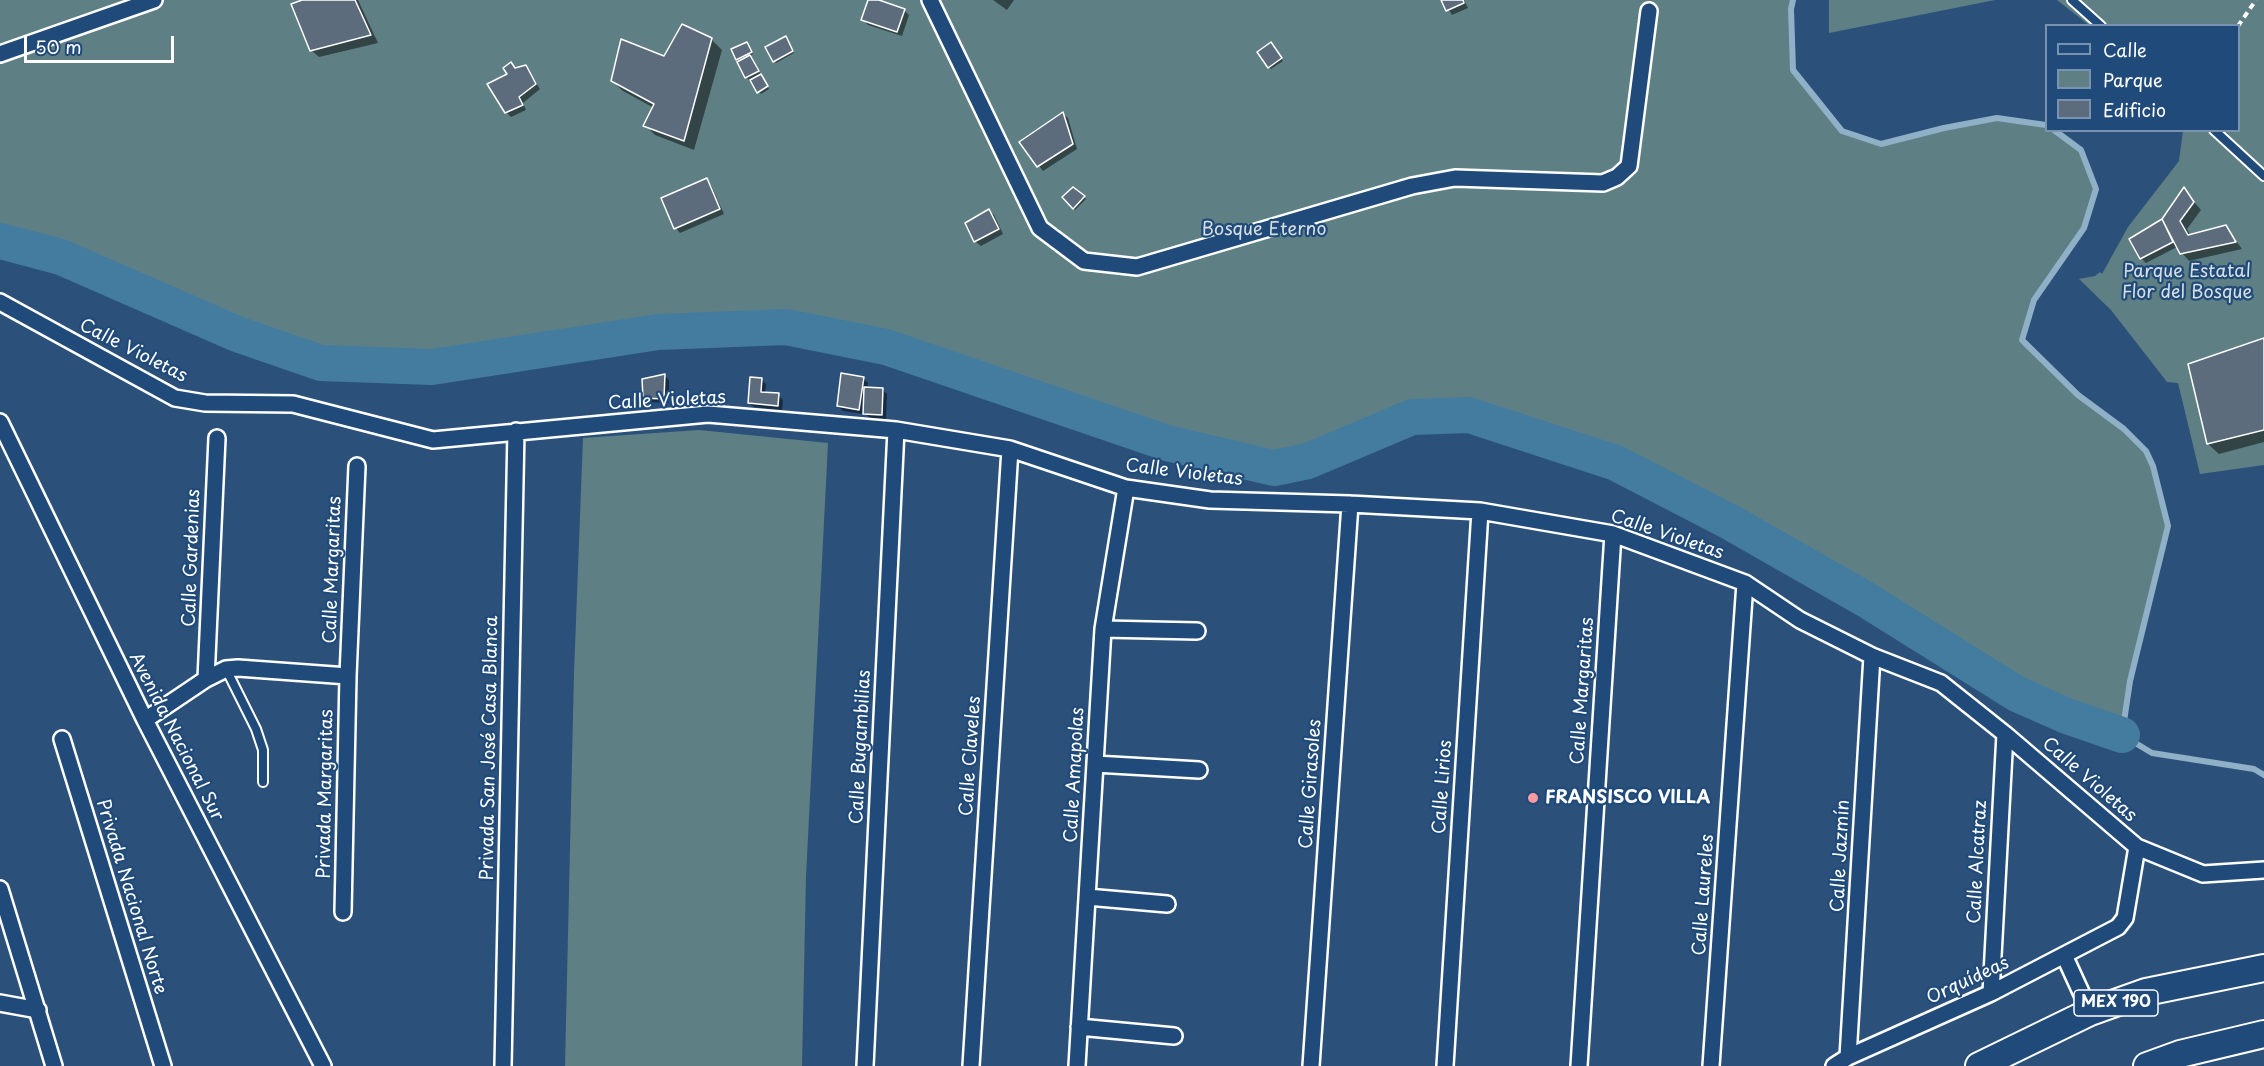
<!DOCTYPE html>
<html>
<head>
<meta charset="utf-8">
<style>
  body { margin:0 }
  #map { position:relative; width:2264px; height:1066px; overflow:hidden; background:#2b517b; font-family:"Playpen Sans",sans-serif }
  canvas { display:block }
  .legend { position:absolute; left:2045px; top:24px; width:195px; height:108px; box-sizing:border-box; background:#1f4a7a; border:2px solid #7992af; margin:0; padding:8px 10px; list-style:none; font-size:18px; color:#fff }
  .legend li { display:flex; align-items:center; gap:12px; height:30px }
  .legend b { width:30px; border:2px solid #7992af }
  .scale { position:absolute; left:24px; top:36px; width:150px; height:27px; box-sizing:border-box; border:3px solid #fff; border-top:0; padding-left:8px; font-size:18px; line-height:21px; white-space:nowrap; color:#fff; -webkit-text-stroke:4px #1f4a7a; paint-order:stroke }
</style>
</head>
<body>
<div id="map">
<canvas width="2264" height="1066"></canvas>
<ul class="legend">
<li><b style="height:8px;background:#1f4a7a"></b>Calle</li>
<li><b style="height:16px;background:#5e8084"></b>Parque</li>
<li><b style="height:16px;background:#5d6c7d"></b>Edificio</li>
</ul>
<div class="scale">50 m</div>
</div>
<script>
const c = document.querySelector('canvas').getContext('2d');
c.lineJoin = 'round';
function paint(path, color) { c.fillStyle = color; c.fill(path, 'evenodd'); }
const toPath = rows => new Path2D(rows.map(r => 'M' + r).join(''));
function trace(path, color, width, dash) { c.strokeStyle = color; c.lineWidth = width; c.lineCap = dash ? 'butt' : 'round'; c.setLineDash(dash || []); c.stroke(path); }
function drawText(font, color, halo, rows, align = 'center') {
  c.font = font + ' "Playpen Sans",sans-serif'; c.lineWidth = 4.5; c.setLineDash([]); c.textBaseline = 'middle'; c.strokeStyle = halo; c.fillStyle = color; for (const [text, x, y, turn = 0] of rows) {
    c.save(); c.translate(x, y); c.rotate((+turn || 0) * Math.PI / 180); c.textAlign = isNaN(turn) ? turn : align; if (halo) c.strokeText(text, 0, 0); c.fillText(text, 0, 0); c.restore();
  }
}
const green = toPath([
  [0,0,1793,0,1791,9,1793,70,1842,131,1881,144,1944,128,1997,118,2045,124,2046,130,2054,131,2081,150,2096,189,2084,228,2034,300,2023,340,2078,395,2124,429,2146,451,2153,466,2168,526,2155,573,2122,735,2067,716,2017,694,1865,599,1730,522,1616,463,1469,415,1412,417,1308,461,1274,468,1167,443,886,347,786,327,658,332,432,367,321,363,236,334,61,257,0,241],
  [1829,0,1995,0,1829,33],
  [2057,0,2264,0,2264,465,2200,474,2178,383,2167,382,2111,310,2079,279,2095,276,2100,272,2102,274,2128,227,2179,161,2183,131,2238,130,2238,26,2089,25],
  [699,430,828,443,806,876,802,1066,565,1066,574,673,583,438]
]);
const shadow = toPath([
  [306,0,358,0,378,43,319,57,311,50],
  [869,0,904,10,909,15,902,36,868,25,863,20],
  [993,0,1014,0,1007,10],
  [1443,0,1464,0,1468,8,1452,15],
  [683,26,712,40,722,50,694,150,655,135,645,125,654,108,623,91,612,81,665,58],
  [787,40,794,53,776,63,774,61],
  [747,44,753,54,750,56,769,89,761,94,751,78,749,80,747,78,737,59],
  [1273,46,1283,61,1271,69,1259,53],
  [511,64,516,69,526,67,540,89,523,103,526,110,511,117,506,112],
  [1063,114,1068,118,1077,149,1043,171,1022,143],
  [707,180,711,185,724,214,680,233,676,228],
  [1073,189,1086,199,1075,210,1065,197],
  [2184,190,2201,210,2187,229,2191,236,2225,226,2242,249,2189,261,2177,247,2146,263,2141,258,2131,239,2163,220],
  [989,211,994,215,1003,234,981,246,976,242,967,224],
  [2264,340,2264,442,2219,454,2208,444],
  [664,375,669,380,669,403,649,402,644,397],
  [863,378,868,383,867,389,882,389,887,394,886,419,870,418,863,412,863,414,843,411,838,406],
  [761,379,766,384,765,394,778,395,783,400,782,410,754,407,749,403]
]);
const stream = toPath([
  [1793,0,1791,9,1793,70,1842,131,1881,144,1944,128,1997,118,2046,125],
  [2054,130,2081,150,2096,189,2084,228,2034,300,2022,340,2078,395,2124,429,2146,451,2153,466,2168,526,2130,681,2122,735,2152,753,2254,769,2264,775]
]);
const river = toPath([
  [0,241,61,257,237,334,321,363,432,367,658,332,786,327,886,347,1167,443,1274,468,1308,461,1412,417,1469,415,1616,463,1730,522,1865,599,2017,694,2067,716,2122,735]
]);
const building = toPath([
  [302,0,355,0,371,35,310,51,291,4,302,0],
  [868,0,879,0,905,9,897,32,861,20,868,0],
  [1441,0,1463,0,1464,3,1446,11,1441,0],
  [682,24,712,38,684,141,643,126,654,104,611,81,621,39,664,56,682,24],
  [786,36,793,51,773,62,765,47,786,36],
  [747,42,752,52,736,60,731,49,747,42],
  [1271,42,1282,58,1268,68,1257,52,1271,42],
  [750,55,759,71,745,78,737,62,750,55],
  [511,62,515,68,526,65,536,84,519,97,523,105,505,113,487,84,507,74,503,68,511,62],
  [761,74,768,86,757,93,750,80,761,74],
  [1063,112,1073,144,1037,167,1019,142,1063,112],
  [707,178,720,209,674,229,661,198,707,178],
  [1073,187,1085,196,1073,209,1062,197,1073,187],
  [2184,187,2194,202,2180,221,2188,235,2226,225,2236,242,2180,254,2162,219,2184,187],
  [989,209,999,229,974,242,965,223,989,209],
  [2162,219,2173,242,2140,259,2129,239,2162,219],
  [2264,338,2264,430,2207,444,2188,364,2264,338],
  [841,373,864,377,859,410,837,406,841,373],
  [665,374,664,399,643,398,642,379,665,374],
  [750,377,762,378,761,392,779,393,778,406,748,403,750,377],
  [864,387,883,388,882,415,863,414,864,387]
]);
const path = toPath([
  [2238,26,2256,0]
]);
const service = toPath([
  [2072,0,2101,26],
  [2214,130,2264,176],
  [226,669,256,729,263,750,263,782]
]);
const minor = toPath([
  [930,0,1040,228,1084,261,1137,267,1412,186,1455,178,1603,183,1617,177,1629,166,1649,11],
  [0,54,154,0],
  [0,302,175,398,205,403,293,404,433,440,708,414,896,430,1010,449,1126,488,1210,500,1350,504,1480,511,1613,534,1745,583,1800,620,1872,656,1941,683,2005,734,2137,847,2203,874,2264,870],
  [0,422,145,720,323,1066],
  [1103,629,1197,631],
  [206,679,217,438],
  [145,720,206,679,226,669,238,668,348,676],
  [62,739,163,1066],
  [1095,764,1199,770],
  [0,889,54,1066],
  [1087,897,1167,904],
  [343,912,348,676,357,466],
  [2064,955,2090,1012],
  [1991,993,2005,734],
  [0,1003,38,1010],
  [1079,1027,1174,1036],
  [1848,1057,1872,656],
  [503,1066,516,431],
  [865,1066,896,430],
  [971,1066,1010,449],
  [1077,1066,1103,629,1126,488],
  [1311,1066,1350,504],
  [1445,1066,1480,511],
  [1579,1066,1613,534],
  [1711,1066,1745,583],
  [1834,1066,1848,1057,1991,993,2118,927,2125,918,2137,847]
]);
const trunk = toPath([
  [1979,1066,2090,1012,2146,992,2264,968],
  [2147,1066,2180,1054,2264,1034]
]);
const markers = [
  [1533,798,6,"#ff9aa2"]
];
const shields = [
  [2116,1003,84]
];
const shieldNames = [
  ["MEX 190",2116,1003]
];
const parkNames = [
  ["Bosque Eterno",1264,230],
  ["Parque Estatal",2187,272],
  ["Flor del Bosque",2187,293]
];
const streetNames = [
  ["Calle Violetas",133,351,27],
  ["Calle Violetas",667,401,-3],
  ["Calle Violetas",1184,473,7],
  ["Calle Violetas",1667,535,19],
  ["Calle Gardenias",192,558,-88],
  ["Calle Margaritas",333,570,-88],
  ["Calle Margaritas",1583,691,-86],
  ["Avenida Nacional Sur",176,737,63],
  ["Calle Bugambilias",861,747,-87],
  ["Privada San José Casa Blanca",490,748,-89],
  ["Calle Claveles",971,756,-86],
  ["Calle Amapolas",1075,775,-87],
  ["Calle Violetas",2089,780,41],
  ["Calle Girasoles",1311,784,-86],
  ["Calle Lirios",1443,787,-86],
  ["Privada Margaritas",326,794,-89],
  ["Calle Jazmín",1841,856,-87],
  ["Calle Alcatraz",1978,862,-87],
  ["Calle Laureles",1704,895,-86],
  ["Privada Nacional Norte",131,897,73],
  ["Orquídeas",1968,981,-25]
];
const poiNames = [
  ["FRANSISCO VILLA",1545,798]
];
paint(green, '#5e8084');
paint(shadow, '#0007');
trace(stream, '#8fb0c6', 6);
trace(river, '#447ca0', 36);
paint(building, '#5d6c7d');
trace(building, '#fff', 1.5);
trace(service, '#fff', 12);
trace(minor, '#fff', 20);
trace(trunk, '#fff', 30);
trace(path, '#fff', 4, [6, 4.5]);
trace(service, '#1f4a7a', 8);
trace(minor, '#1f4a7a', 15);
trace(trunk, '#1f4a7a', 26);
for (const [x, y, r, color] of markers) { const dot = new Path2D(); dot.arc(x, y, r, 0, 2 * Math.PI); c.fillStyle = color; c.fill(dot); trace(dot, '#1f4a7a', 2); }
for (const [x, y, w] of shields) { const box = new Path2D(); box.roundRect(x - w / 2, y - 13, w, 26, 4.5); c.fillStyle = '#1f4a7a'; c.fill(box); trace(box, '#fff', 1.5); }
drawText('bold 16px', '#fff', null, shieldNames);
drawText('18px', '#d7dfe0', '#1f4a7a', parkNames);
drawText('18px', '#fff', '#1f4a7a', streetNames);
drawText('bold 18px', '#fff', '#1f4a7a', poiNames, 'left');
</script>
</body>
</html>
